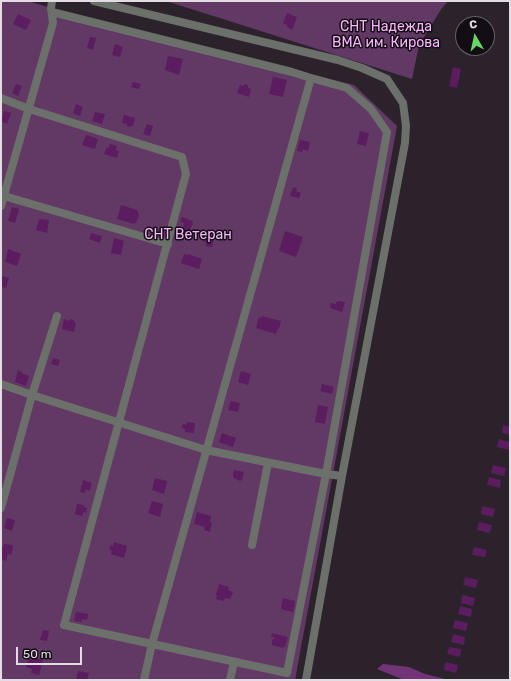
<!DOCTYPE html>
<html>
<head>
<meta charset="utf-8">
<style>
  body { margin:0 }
  #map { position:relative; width:511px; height:681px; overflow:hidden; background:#2c222c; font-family:Rubik,sans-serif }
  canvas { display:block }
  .frame { position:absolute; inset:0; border:2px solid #e3dde3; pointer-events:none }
  .north { position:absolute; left:455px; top:16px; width:40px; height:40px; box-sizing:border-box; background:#120d12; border:1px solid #666066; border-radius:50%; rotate:351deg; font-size:11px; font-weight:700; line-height:16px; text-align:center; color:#e3dde3 }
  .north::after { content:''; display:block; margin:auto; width:14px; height:18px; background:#66d466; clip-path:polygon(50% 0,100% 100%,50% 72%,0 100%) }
  .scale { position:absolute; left:16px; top:647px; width:66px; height:18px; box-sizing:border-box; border:2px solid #e3dde3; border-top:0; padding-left:5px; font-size:12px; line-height:14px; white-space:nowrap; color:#e3dde3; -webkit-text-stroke:3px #120d12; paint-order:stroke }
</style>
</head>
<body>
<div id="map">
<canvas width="511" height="681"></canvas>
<div class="frame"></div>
<div class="north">С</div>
<div class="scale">50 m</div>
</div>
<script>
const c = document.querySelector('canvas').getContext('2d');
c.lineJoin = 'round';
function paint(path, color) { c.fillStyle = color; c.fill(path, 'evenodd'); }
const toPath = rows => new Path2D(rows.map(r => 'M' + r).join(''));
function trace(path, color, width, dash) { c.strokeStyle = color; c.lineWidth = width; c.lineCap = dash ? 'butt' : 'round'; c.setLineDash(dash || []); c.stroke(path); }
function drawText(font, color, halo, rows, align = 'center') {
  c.font = font + ' Rubik,sans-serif'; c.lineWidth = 3; c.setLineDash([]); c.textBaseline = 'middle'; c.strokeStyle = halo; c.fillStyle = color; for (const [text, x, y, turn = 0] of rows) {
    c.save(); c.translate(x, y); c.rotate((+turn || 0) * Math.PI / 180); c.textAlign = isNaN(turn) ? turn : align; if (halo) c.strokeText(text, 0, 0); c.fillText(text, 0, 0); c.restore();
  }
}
const green = toPath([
  [1,1,28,1,51,8,354,85,397,126,295,680,1,680],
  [166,1,448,1,442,8,419,45,412,79]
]);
const forest = toPath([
  [383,664,409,667,425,674,449,680,404,680,377,669]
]);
const building = toPath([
  [287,13,297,17,292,30,287,27,287,25,283,23],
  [18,14,31,20,26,30,13,24],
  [90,37,96,38,93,50,87,48],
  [115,44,123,47,120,57,112,55],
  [168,56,183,59,179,75,165,70],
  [453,67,461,69,457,88,449,86],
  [273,77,287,80,283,97,269,94],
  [133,82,141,84,139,89,131,87],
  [16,84,22,86,18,96,12,93],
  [245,84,248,85,248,88,251,89,249,97,237,93,240,85,243,86],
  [76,104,83,107,80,116,73,113],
  [4,111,11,113,7,124,1,121],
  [95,112,105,114,102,124,92,121],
  [124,115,135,118,133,126,131,126,131,127,127,126,127,124,122,123],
  [147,124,153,126,150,136,143,134],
  [360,131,369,133,366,146,357,144],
  [86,135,98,139,95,149,82,145],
  [300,140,310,142,308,151,303,149,302,152,297,151],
  [110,144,117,146,116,150,119,151,117,158,104,154,107,147,109,148],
  [293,187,297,188,296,191,301,193,299,198,290,196],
  [121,205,137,210,138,212,139,215,136,223,134,223,134,224,117,219],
  [12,207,19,209,15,223,8,221],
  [182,217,193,221,189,235,182,232,184,223,180,222],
  [39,219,49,220,47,233,36,230],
  [285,231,303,237,296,257,279,251],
  [91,233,102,236,100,243,89,239],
  [207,237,214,238,212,247,205,246,206,243,204,241,204,240,207,239],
  [114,238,124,241,121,255,111,253],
  [8,249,21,254,17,266,5,262],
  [184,254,188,255,188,254,202,259,199,269,181,263],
  [1,276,9,278,6,288,1,287],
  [339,301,345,302,342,312,330,308,331,303,336,304,336,302],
  [262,316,281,321,279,329,278,328,276,334,256,328,259,317,262,318],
  [64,319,70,321,70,319,74,320,74,322,76,323,74,332,62,329],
  [53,358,60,360,58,366,51,364],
  [18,370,22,372,21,373,29,376,26,386,15,382],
  [241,371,251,374,248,385,238,382],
  [322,384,334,387,332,394,320,391],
  [231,401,240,403,238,412,228,410],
  [318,405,328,407,325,424,315,422],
  [187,422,195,423,194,433,185,432,185,429,182,428,183,424,186,425],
  [503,425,510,427,510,435,502,433],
  [222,433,236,438,233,447,219,442],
  [499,439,510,442,509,450,497,447],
  [493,465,506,468,504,476,491,473],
  [234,470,244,472,242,480,240,481,234,478,233,475],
  [489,477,501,480,500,488,487,485],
  [155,478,167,481,164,494,152,490],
  [83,480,92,483,90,491,86,489,85,493,80,492],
  [152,501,163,504,160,517,148,513],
  [77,504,84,505,84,507,87,508,86,513,83,512,82,516,75,514],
  [482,506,495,509,493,517,481,514],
  [197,512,211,516,210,522,212,522,210,532,204,530,205,527,194,524],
  [7,518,15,520,12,531,4,528],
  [479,522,492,525,490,533,477,530],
  [114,542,127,546,124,558,111,554,112,550,109,549,111,545,113,546],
  [4,544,12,545,13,547,11,555,8,554,6,561,1,559,1,546,3,547],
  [474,547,487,550,485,557,472,555],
  [465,577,478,580,476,588,463,585],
  [219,584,229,587,228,589,230,591,233,592,230,599,225,598,224,601,216,599,217,595,216,595],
  [462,595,475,598,473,606,461,603],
  [283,598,295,601,293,612,281,609],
  [460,606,472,609,471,617,458,614],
  [76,612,88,614,87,620,82,619,82,622,74,621],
  [455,620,468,623,466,631,453,628],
  [43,630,49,631,47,641,40,640],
  [272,633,288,637,285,647,283,647,283,648,272,645,272,640,275,638,271,636],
  [453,634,465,637,464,645,451,642],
  [449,647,461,649,460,657,447,654],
  [29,656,43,660,39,675,31,673,32,669,26,667],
  [445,662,458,665,456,673,444,670],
  [78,671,89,673,87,680,76,680]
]);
const minor = toPath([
  [94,1,338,60,362,68,387,79,403,103,406,126,405,143,342,476,306,680],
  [1,98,29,109,182,157,186,174,64,625,287,673,326,474,387,132,371,109,347,88,311,78,292,72,52,12],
  [1,195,168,244],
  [1,206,53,23,51,8,52,1],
  [1,384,32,395,206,450,326,474,342,476],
  [1,508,32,395,57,316],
  [252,545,268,463],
  [144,680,152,644,311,78],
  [230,680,234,662]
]);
const parkNames = [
  ["СНТ Надежда",386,27],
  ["ВМА им. Кирова",386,43],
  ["СНТ Ветеран",188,235]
];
paint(green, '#623964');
paint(forest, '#733477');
paint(building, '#5c1c60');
trace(minor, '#6c706b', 8);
drawText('14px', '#fbb4fe', '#120d12', parkNames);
</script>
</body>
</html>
